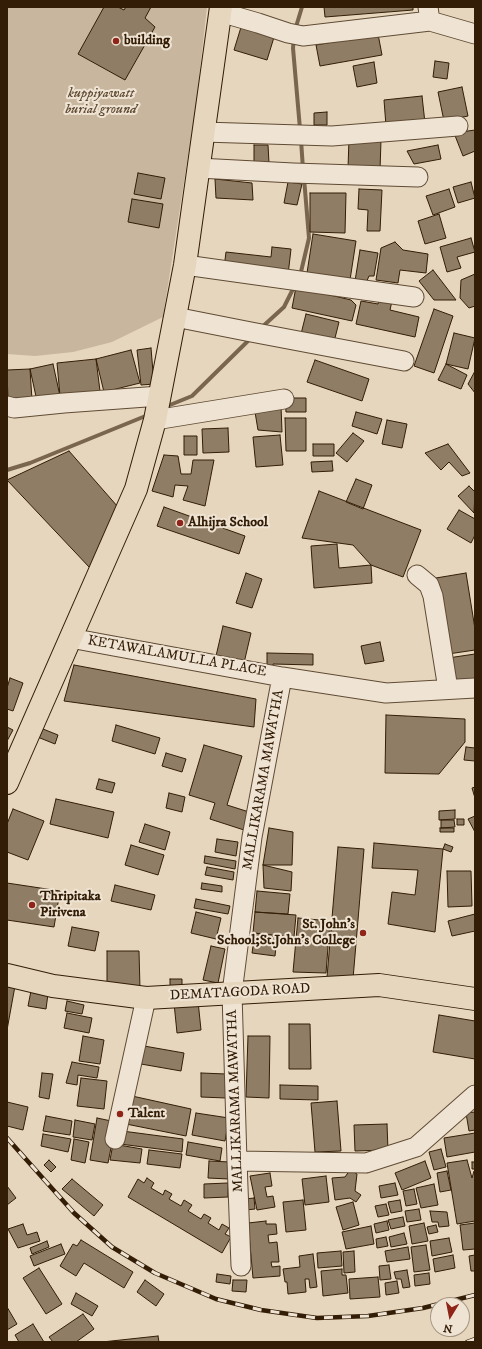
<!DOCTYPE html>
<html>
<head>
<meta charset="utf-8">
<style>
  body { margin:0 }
  #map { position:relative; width:482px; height:1349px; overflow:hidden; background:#e6d6bd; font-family:"IM FELL DW Pica",serif }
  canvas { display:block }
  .frame { position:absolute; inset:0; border:8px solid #331d06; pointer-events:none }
  .north { position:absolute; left:430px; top:1297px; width:40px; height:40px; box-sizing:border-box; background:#efe4d4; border:1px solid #a49482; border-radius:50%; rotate:190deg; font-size:11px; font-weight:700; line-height:16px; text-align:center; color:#331d06 }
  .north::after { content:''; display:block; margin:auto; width:14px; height:18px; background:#8f2418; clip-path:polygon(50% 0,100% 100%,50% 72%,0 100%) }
</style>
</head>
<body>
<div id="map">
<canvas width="482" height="1349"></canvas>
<div class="frame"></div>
<div class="north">N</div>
</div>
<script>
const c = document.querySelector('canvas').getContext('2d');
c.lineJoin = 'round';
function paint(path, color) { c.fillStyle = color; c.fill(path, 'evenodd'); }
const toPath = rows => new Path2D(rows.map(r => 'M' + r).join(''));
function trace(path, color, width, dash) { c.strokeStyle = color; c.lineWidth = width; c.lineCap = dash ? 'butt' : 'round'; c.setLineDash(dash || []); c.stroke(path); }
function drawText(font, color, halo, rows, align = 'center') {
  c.font = font + ' "IM FELL DW Pica",serif'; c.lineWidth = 4; c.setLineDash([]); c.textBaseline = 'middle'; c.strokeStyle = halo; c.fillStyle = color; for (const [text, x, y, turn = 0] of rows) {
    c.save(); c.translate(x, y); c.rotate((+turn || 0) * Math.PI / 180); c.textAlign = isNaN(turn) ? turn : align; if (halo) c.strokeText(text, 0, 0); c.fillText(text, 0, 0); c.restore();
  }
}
const green = toPath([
  [7,7,207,7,196,105,163,317,112,342,73,352,35,356,7,354]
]);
const stream = toPath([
  [295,30,302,7],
  [294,38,293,48,300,129],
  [301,140,303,169],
  [300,276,309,238,304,178],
  [261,328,284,307,295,285],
  [165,407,192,396,252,337],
  [7,470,30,463,148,415]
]);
const building = toPath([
  [104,7,118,7,124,10,126,7,151,7,145,18,155,27,125,80,78,54,104,7],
  [324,7,413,7,413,10,325,17,324,7],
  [242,24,275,34,267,60,234,50,242,24],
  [378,34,382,55,320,66,316,45,378,34],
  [435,61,449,63,447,79,433,77,435,61],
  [374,62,377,83,357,87,353,66,374,62],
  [462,87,468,116,444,121,438,92,462,87],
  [422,96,425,123,386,126,384,100,422,96],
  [327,112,327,125,314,125,314,113,327,112],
  [475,130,475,151,463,156,454,133,475,130],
  [349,139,381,140,380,170,348,168,349,139],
  [254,145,268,145,269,163,254,163,254,145],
  [438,145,441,159,414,164,407,151,438,145],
  [138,173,165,178,161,199,134,194,138,173],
  [215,179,252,183,253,200,216,198,215,179],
  [288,182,302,184,297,205,284,203,288,182],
  [471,182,475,198,458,203,453,187,471,182],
  [359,189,382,190,380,231,367,231,368,210,358,209,359,189],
  [449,189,455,207,433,215,426,196,449,189],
  [310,193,346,193,345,233,310,232,310,193],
  [132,199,163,204,159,228,128,222,132,199],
  [439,214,446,238,425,244,418,221,439,214],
  [313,234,356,241,350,280,307,273,313,234],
  [471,238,475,252,457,257,461,268,447,272,440,247,471,238],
  [395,242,403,250,428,254,426,273,400,270,398,283,376,280,381,248,395,242],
  [272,247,291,249,288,275,224,268,226,252,271,257,272,247],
  [360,250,378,253,374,276,369,276,366,283,355,281,360,250],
  [433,270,456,300,434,300,419,281,433,270],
  [475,274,475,306,469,308,460,298,461,280,475,274],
  [296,287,351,300,356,305,352,321,292,308,296,287],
  [380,298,392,301,390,310,419,317,415,337,356,324,361,301,378,304,380,298],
  [434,309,453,316,434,373,414,366,434,309],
  [306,314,339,322,334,342,301,334,306,314],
  [454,333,475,338,468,369,446,364,454,333],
  [151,348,154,384,141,385,137,350,151,348],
  [131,350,140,383,104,392,96,359,131,350],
  [96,359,100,391,60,396,57,363,96,359],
  [315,360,369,379,362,401,307,382,315,360],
  [53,364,60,396,37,401,30,369,53,364],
  [446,364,467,375,461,389,438,380,446,364],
  [30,369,32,400,8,401,7,370,30,369],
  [475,371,475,393,468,384,475,371],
  [285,398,306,398,306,412,286,412,285,398],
  [281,406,282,432,258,430,255,412,281,406],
  [356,412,382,419,377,434,352,426,356,412],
  [285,418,306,418,306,451,286,451,285,418],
  [387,420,407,424,402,448,382,444,387,420],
  [228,428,229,452,203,453,202,429,228,428],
  [353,433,364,441,347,462,336,453,353,433],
  [280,435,283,465,256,467,253,437,280,435],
  [184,436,197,436,197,455,184,455,184,436],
  [313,444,334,444,334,456,313,456,313,444],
  [448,444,470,473,462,476,449,462,441,470,425,453,448,444],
  [69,451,118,507,90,568,7,480,69,451],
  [164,455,178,456,181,474,191,474,193,460,214,460,205,506,183,500,188,486,175,485,173,497,152,491,164,455],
  [332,461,333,471,312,472,311,462,332,461],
  [356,479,372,485,363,509,346,502,356,479],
  [469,486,475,492,474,513,458,496,469,486],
  [319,491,421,530,403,577,371,565,353,545,302,538,319,491],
  [164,507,245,536,239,554,157,526,164,507],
  [459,510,475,519,475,535,471,543,447,529,459,510],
  [337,544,339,568,371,565,372,583,314,588,311,546,337,544],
  [246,573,262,579,252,608,236,603,246,573],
  [466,573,475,629,475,650,448,654,436,578,466,573],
  [223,626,251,633,244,663,216,656,223,626],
  [380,642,384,661,365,664,361,646,380,642],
  [267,653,313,654,313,665,273,664,273,670,267,669,267,653],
  [475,654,475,682,452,685,448,658,475,654],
  [74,665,256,699,254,727,64,701,74,665],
  [10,678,23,683,13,711,7,709,7,688,10,678],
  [386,715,465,719,465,742,439,774,385,773,386,715],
  [116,725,160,738,155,754,112,741,116,725],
  [7,727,13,730,7,741,7,727],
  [38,727,58,735,55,744,35,736,38,727],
  [204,745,242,756,227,805,249,812,244,830,210,819,215,803,189,795,204,745],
  [466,747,475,748,475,761,464,760,466,747],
  [166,753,186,759,182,772,162,766,166,753],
  [99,779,115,783,112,793,96,789,99,779],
  [475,787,475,798,472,788,475,787],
  [169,793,185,797,182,812,166,808,169,793],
  [56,799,114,812,108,838,50,824,56,799],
  [13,809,44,821,28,860,7,852,7,824,13,809],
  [455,810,455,819,439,820,439,811,455,810],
  [475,816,475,832,468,819,475,816],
  [457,819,464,819,464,825,457,825,457,819],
  [441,820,454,820,455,827,441,828,441,820],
  [145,824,170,832,165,850,139,842,145,824],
  [269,828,293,832,292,865,263,865,269,828],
  [440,828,454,828,454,832,440,832,440,828],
  [217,839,238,842,236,856,215,852,217,839],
  [374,843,443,849,435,932,388,924,392,892,415,895,418,870,372,868,374,843],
  [445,844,453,847,451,852,443,849,445,844],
  [131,845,164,855,158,875,125,865,131,845],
  [338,847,364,849,353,979,327,977,338,847],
  [205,856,236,861,235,869,204,863,205,856],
  [263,865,292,872,291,891,264,888,263,865],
  [207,867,234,872,233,880,205,875,207,867],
  [447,871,471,871,472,906,448,907,447,871],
  [7,883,60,891,54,927,7,920,7,883],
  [202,883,222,886,222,892,201,889,202,883],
  [115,885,155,895,151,910,111,901,115,885],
  [257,891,290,894,288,914,255,912,257,891],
  [196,899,230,906,228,914,194,908,196,899],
  [196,912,221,918,216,939,191,933,196,912],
  [255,912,296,915,294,937,253,933,255,912],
  [475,914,475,931,452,936,448,921,475,914],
  [298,918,330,921,326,973,293,972,298,918],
  [72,927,99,932,95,951,68,946,72,927],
  [255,933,277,937,275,956,252,953,255,933],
  [211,946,225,949,218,983,203,980,211,946],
  [107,951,139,951,140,989,107,989,107,951],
  [170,979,182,979,182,989,170,989,170,979],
  [7,985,15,986,7,1030,7,985],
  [31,991,48,994,46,1009,28,1006,31,991],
  [67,1001,84,1005,82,1014,65,1011,67,1001],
  [198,1001,201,1030,177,1033,174,1003,198,1001],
  [67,1013,92,1018,89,1033,64,1028,67,1013],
  [439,1015,475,1021,475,1059,433,1052,439,1015],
  [289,1024,310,1024,311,1069,289,1069,289,1024],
  [83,1036,104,1040,100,1064,79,1061,83,1036],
  [248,1036,270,1036,269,1098,246,1097,248,1036],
  [144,1046,184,1053,181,1071,141,1064,144,1046],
  [72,1062,99,1067,97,1078,78,1075,77,1085,66,1083,72,1062],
  [42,1073,53,1074,49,1099,39,1097,42,1073],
  [201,1073,226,1074,226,1098,201,1097,201,1073],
  [81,1078,107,1081,104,1109,77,1106,81,1078],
  [280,1085,318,1086,318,1100,280,1099,280,1085],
  [132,1096,191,1109,186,1136,126,1124,132,1096],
  [337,1101,341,1151,315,1152,311,1103,337,1101],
  [7,1102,28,1107,23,1130,7,1126,7,1102],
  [475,1112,475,1130,469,1131,466,1113,475,1112],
  [196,1113,229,1118,225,1141,192,1135,196,1113],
  [46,1116,72,1121,70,1135,43,1131,46,1116],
  [97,1118,116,1122,108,1163,90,1160,97,1118],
  [75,1120,95,1124,92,1140,73,1137,75,1120],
  [387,1124,388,1150,355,1151,354,1125,387,1124],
  [122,1131,183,1139,182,1152,120,1144,122,1131],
  [475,1133,475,1152,447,1157,444,1138,475,1133],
  [43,1134,71,1139,68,1152,41,1146,43,1134],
  [74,1139,89,1142,85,1163,71,1160,74,1139],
  [188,1142,222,1148,220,1161,186,1155,188,1142],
  [113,1144,142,1149,140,1163,110,1160,113,1144],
  [441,1149,446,1167,434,1170,429,1152,441,1149],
  [149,1150,182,1154,180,1168,147,1164,149,1150],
  [49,1160,56,1167,51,1172,44,1165,49,1160],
  [467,1160,472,1178,474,1171,475,1171,475,1221,457,1224,447,1163,467,1160],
  [209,1161,230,1162,229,1179,208,1178,209,1161],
  [425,1161,431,1178,402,1190,395,1173,425,1161],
  [472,1162,475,1162,475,1169,472,1169,472,1162],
  [350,1170,357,1174,355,1191,361,1195,356,1202,350,1198,335,1200,332,1178,345,1177,350,1170],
  [447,1171,451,1190,440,1192,437,1173,447,1171],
  [270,1173,272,1186,265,1187,267,1197,273,1196,275,1207,257,1210,250,1176,270,1173],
  [326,1176,329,1202,305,1205,302,1179,326,1176],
  [147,1178,154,1183,151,1188,163,1195,165,1190,172,1194,169,1199,181,1206,184,1200,192,1205,188,1211,201,1219,204,1214,211,1218,208,1223,219,1230,222,1224,229,1228,225,1234,231,1237,222,1253,128,1197,138,1179,144,1183,147,1178],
  [72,1179,103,1205,94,1216,62,1189,72,1179],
  [228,1183,228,1197,204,1198,204,1184,228,1183],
  [395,1183,398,1195,381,1198,379,1186,395,1183],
  [434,1184,438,1205,421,1208,416,1188,434,1184],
  [7,1186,16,1198,7,1205,7,1186],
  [414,1189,417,1204,406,1206,403,1191,414,1189],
  [254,1198,255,1209,246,1210,245,1199,254,1198],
  [303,1200,306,1230,286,1232,283,1202,303,1200],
  [400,1200,402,1211,391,1213,388,1202,400,1200],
  [353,1202,359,1225,343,1230,336,1207,353,1202],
  [386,1204,389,1215,378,1217,375,1206,386,1204],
  [419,1209,421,1220,407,1222,405,1211,419,1209],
  [430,1211,447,1212,449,1226,439,1227,438,1222,432,1222,430,1211],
  [403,1217,405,1226,391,1229,388,1220,403,1217],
  [266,1221,266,1224,276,1224,277,1234,268,1235,269,1243,277,1242,279,1262,271,1262,272,1267,280,1266,280,1276,253,1278,248,1223,266,1221],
  [387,1221,389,1230,376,1233,374,1224,387,1221],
  [424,1223,428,1241,412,1244,409,1226,424,1223],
  [475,1223,475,1249,463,1250,460,1225,475,1223],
  [23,1224,27,1235,37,1232,40,1241,18,1248,8,1229,23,1224],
  [436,1225,438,1232,429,1234,427,1227,436,1225],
  [371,1226,374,1244,346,1249,342,1232,371,1226],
  [404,1233,407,1244,391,1247,389,1237,404,1233],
  [386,1237,388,1246,377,1248,376,1239,386,1237],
  [449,1238,452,1252,432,1256,430,1241,449,1238],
  [81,1240,133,1272,124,1288,84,1263,76,1276,60,1266,73,1244,77,1246,81,1240],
  [47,1241,49,1247,32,1254,30,1248,47,1241],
  [61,1244,65,1254,34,1266,30,1256,61,1244],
  [426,1245,430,1270,414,1272,411,1247,426,1245],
  [408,1247,410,1259,387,1262,385,1251,408,1247],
  [341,1251,342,1266,318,1268,317,1253,341,1251],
  [354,1251,355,1272,344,1273,343,1252,354,1251],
  [313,1254,317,1287,310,1288,309,1279,305,1279,306,1292,288,1294,287,1282,285,1282,283,1269,300,1267,299,1256,313,1254],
  [453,1255,455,1268,435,1272,433,1259,453,1255],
  [475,1255,475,1271,471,1271,469,1256,475,1255],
  [389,1265,391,1279,380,1280,379,1266,389,1265],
  [39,1268,62,1304,46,1314,23,1278,39,1268],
  [342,1269,342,1275,346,1275,348,1293,323,1296,321,1271,342,1269],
  [407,1270,410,1287,403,1288,401,1279,396,1279,394,1272,407,1270],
  [429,1273,430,1284,415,1286,414,1275,429,1273],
  [217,1274,231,1276,230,1284,216,1282,217,1274],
  [378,1277,380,1297,350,1299,349,1279,378,1277],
  [145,1280,164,1294,156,1306,137,1292,145,1280],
  [233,1280,247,1280,246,1292,232,1291,233,1280],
  [397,1281,399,1293,386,1295,385,1283,397,1281],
  [76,1293,98,1306,92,1316,71,1304,76,1293],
  [7,1307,17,1324,7,1330,7,1307],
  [83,1314,94,1329,76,1342,53,1342,49,1337,83,1314],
  [33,1324,44,1342,19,1342,15,1335,33,1324],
  [158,1336,159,1342,102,1342,158,1336]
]);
const minor = toPath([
  [428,7,430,21,475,34],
  [220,12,258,23,288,33,303,36,430,21],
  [203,132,332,136,458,126],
  [198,168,293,173,418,177],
  [185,265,414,297],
  [175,317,251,332,404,361],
  [7,406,14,408,64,403,160,396],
  [155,420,284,399],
  [417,575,429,585,433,596,448,689],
  [70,638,282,677,386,693,475,688],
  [115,1139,146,998],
  [237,1161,366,1163,416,1147,475,1095],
  [241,1266,237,1161,232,993,252,837,282,677]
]);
const major = toPath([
  [7,783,136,489,155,420,185,265,221,7],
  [7,975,53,986,146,998,379,985,475,999]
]);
const rail = toPath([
  [7,1138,74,1213,112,1247,155,1273,216,1299,261,1310,317,1318,368,1316,423,1308,475,1295],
  [467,1342,475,1339]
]);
const markers = [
  [116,41,4,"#8f2418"],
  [180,523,4,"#8f2418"],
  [32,905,4,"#8f2418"],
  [363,933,4,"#8f2418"],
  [120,1114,4,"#8f2418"]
];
const poiNames = [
  ["building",124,41],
  ["Alhijra School",188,523],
  ["Thripitaka",40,897],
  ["Pirivena",40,913],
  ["St. John's",355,925,"right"],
  ["School;St.John's College",355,941,"right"],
  ["Talent",128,1114]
];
const parkNames = [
  ["kuppiyawatt",101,94],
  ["burial ground",101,110]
];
const streetNames = [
  ["KETAWALAMULLA PLACE",177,657,10],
  ["MALLIKARAMA MAWATHA",264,780,-80],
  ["DEMATAGODA ROAD",240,993,-3],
  ["MALLIKARAMA MAWATHA",236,1101,-92]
];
paint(green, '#c8b79e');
trace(stream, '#7a664f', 4);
paint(building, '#907d65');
trace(building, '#331d06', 1);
trace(minor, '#604b34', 21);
trace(major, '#331d06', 24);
trace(minor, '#efe4d4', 19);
trace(major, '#e6d6bd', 22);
trace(rail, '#331d06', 4.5);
trace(rail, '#efe4d4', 3, [9]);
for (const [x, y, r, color] of markers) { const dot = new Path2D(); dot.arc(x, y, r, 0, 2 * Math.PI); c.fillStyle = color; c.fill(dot); trace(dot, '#efe4d4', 1.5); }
drawText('bold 14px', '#331d06', '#efe4d4', poiNames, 'left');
drawText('italic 14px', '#604b34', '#efe4d4', parkNames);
drawText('14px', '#331d06', '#efe4d4', streetNames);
</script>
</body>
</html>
